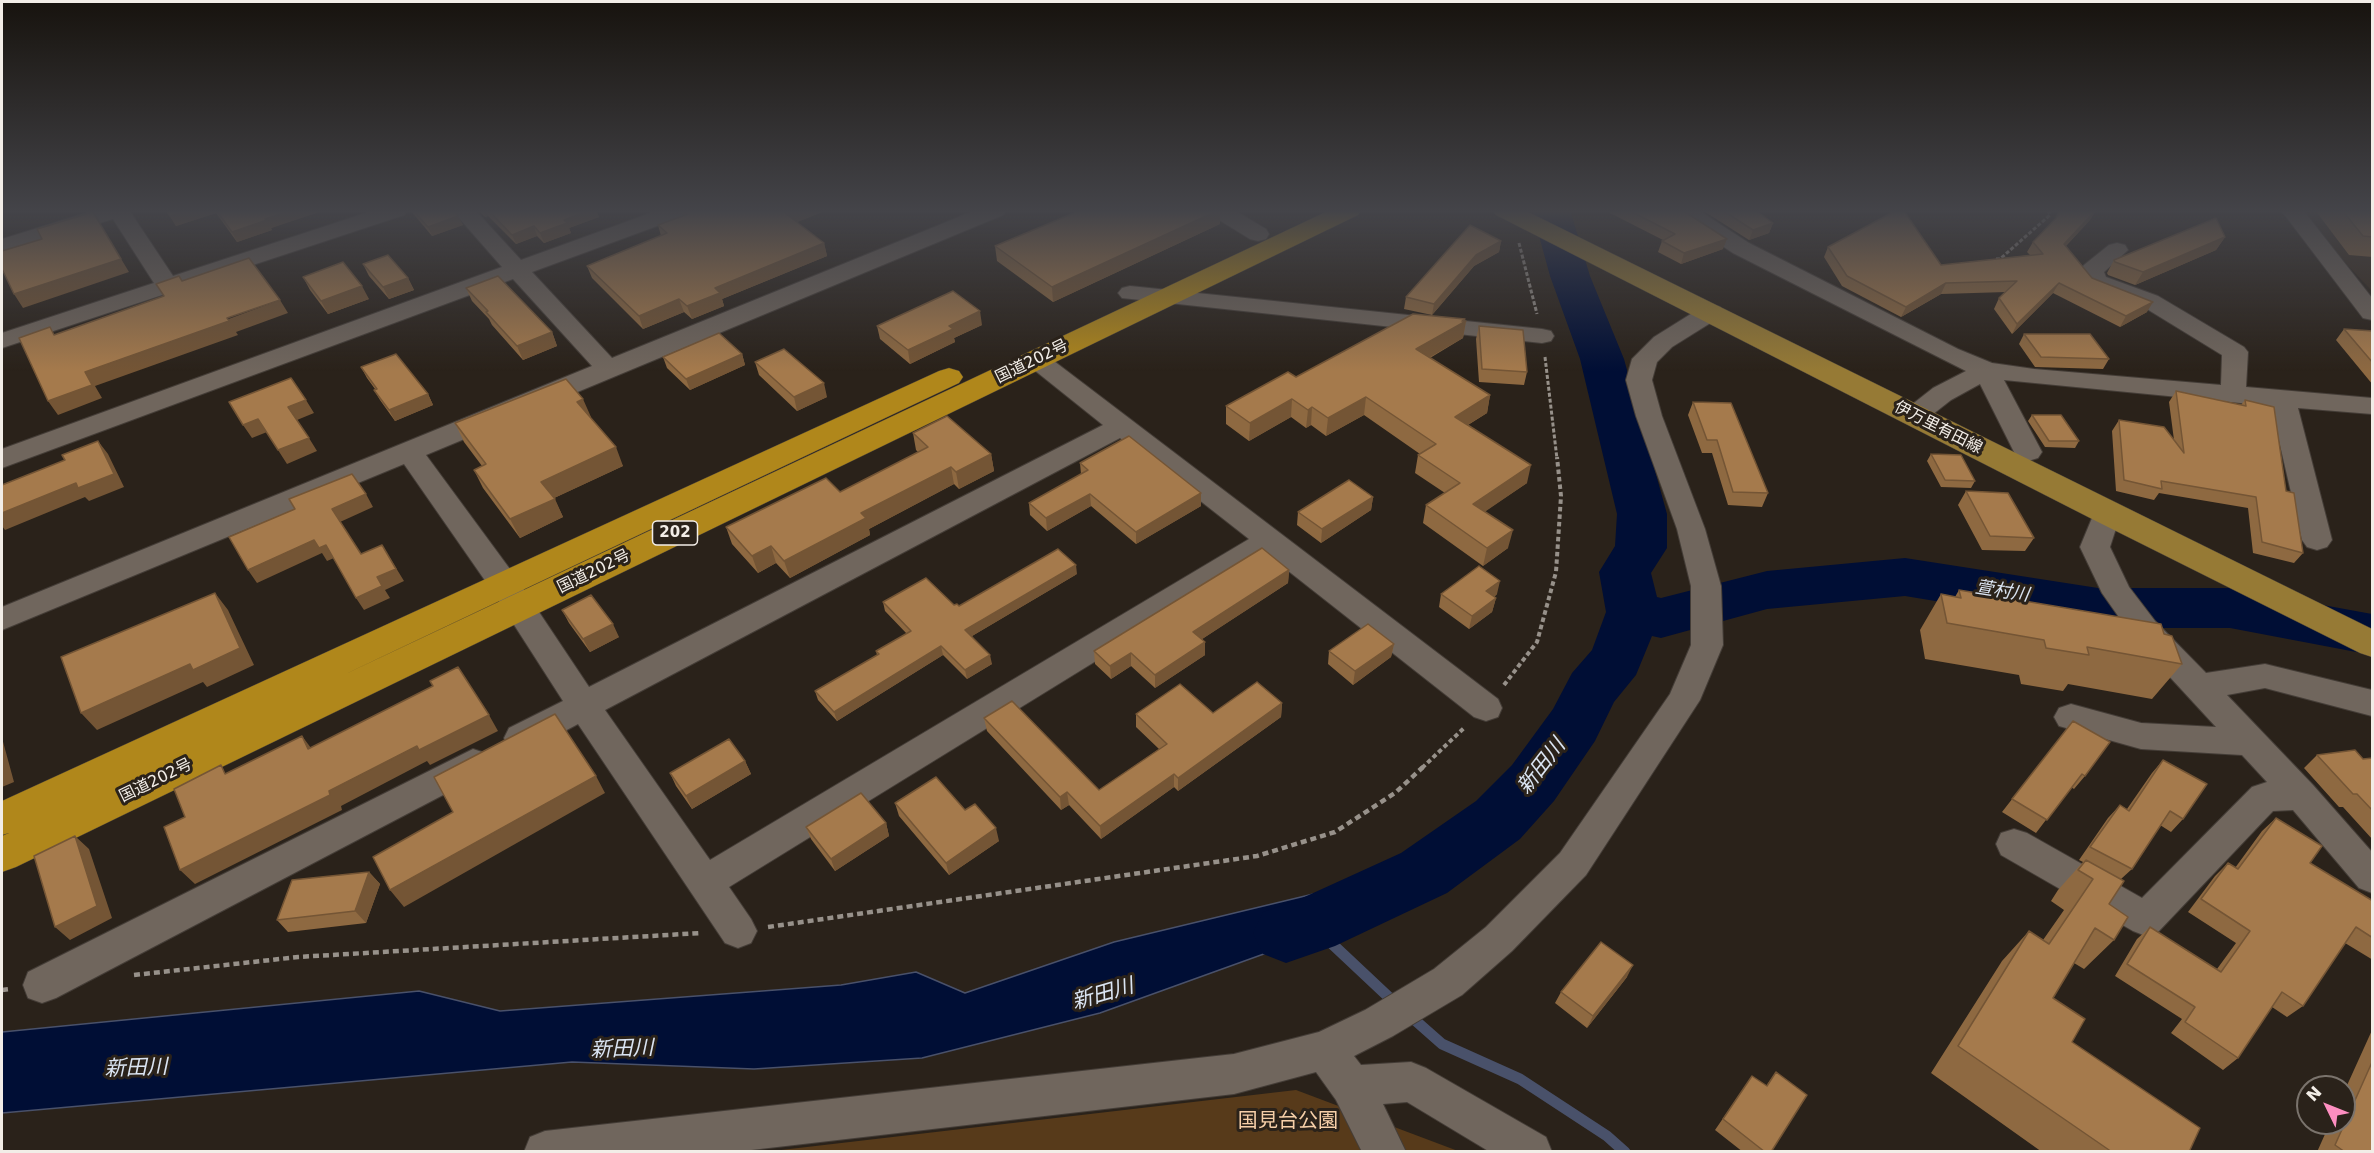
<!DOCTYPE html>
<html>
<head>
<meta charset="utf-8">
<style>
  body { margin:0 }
  #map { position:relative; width:2374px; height:1153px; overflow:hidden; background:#2a221a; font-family:"DejaVu Sans",sans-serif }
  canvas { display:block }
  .frame { position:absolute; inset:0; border:3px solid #f2ede7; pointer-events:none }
  .north { position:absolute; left:2296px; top:1075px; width:60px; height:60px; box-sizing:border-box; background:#2a221a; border:2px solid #7a736c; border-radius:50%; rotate:313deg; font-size:16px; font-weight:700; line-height:24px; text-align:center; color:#f2ede7 }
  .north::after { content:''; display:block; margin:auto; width:21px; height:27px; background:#fd8ec0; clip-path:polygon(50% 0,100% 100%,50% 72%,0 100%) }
</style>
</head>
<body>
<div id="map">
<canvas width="2374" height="1153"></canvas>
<div class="frame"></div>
<div class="north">N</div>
</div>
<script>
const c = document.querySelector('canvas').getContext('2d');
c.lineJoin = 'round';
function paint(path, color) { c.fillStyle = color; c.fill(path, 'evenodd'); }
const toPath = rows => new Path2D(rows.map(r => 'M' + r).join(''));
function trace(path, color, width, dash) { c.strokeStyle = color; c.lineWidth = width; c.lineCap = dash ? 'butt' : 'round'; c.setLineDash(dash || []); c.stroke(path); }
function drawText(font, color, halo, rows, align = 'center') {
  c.font = font + ' "DejaVu Sans","Noto Sans JP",sans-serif'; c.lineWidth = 6; c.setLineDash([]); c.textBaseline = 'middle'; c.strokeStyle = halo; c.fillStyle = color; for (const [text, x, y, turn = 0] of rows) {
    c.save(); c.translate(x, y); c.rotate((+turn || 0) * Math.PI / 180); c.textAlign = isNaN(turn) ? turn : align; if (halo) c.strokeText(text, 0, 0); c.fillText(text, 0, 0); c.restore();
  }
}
const built = toPath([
  [2297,210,2372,210,2372,291,2299,214]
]);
const green = toPath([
  [1296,1090,1458,1151,764,1152]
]);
const water = toPath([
  [1330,890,1354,902,1345,922,1311,937,1100,1013,922,1058,754,1069,572,1062,2,1113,2,1032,419,991,500,1011,841,985,916,972,965,993,1114,942,1330,890]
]);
const stream = toPath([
  [1312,925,1395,1003],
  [1408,1014,1442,1044,1520,1079,1607,1136,1625,1152]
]);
const river = toPath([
  [1532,210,1570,210,1590,276,1624,359,1667,514,1667,548,1651,573,1657,597,1661,598,1767,571,1905,558,2098,588,2230,588,2372,614,2372,655,2230,628,2098,628,1905,596,1767,609,1661,638,1652,636,1636,675,1614,702,1595,741,1554,801,1520,839,1447,893,1335,946,1286,963,1263,954,1253,933,1263,912,1300,899,1401,853,1476,801,1512,765,1553,709,1572,673,1592,650,1606,612,1599,572,1615,546,1617,514,1580,359,1550,276,1532,210]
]);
const pathFar2 = toPath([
  [1519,243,1537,314],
  [1996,259,2000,259,2050,215,2048,210],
  [1545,357,1557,459]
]);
const pathFar1 = toPath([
  [1504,685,1537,642,1556,572,1561,496,1557,457],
  [1422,768,1464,728]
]);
const path = toPath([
  [768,927,1257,856,1335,832,1395,793,1423,767],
  [134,975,298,957,701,933],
  [2,990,10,989]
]);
const minor = toPath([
  [96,210,129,210,173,276,375,210,407,210,404,215,2,348,2,333,154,283,113,219,2,253,2,239,96,210],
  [452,210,475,210,521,260,659,210,690,210,687,215,532,272,612,358,976,210,1006,210,1003,215,426,455,515,576,589,687,1103,425,1028,365,1024,360,1028,355,1037,352,1046,355,1280,533,1498,699,1502,708,1498,717,1486,721,1474,717,1268,555,729,887,751,919,757,931,751,943,738,948,725,943,578,724,533,748,521,751,509,748,504,738,509,728,563,701,493,592,404,464,2,630,2,607,592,366,513,279,2,468,2,449,502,267,452,210],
  [1120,438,1249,539,710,860,605,710,1120,438],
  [1208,210,1234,210,1266,229,1269,234,1266,239,1258,241,1250,239,1211,215,1208,210],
  [1672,210,1698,210,1749,243,1958,349,1992,363,2034,369,2221,385,2222,355,2142,306,2087,286,2083,281,2080,270,2084,265,2109,245,2117,243,2125,245,2128,250,2104,272,2106,277,2158,296,2244,347,2248,352,2246,387,2372,398,2372,414,2298,408,2332,540,2327,547,2317,550,2307,547,2302,540,2271,406,2004,380,2042,452,2038,458,2028,461,2018,458,2014,452,1980,384,1951,400,1923,422,1914,424,1905,422,1901,416,1905,410,1933,388,1966,371,1733,253,1675,215,1672,210],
  [2281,210,2303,210,2372,298,2372,320,2363,318,2281,210],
  [1130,286,1542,329,1551,331,1554,336,1551,341,1542,343,1122,298,1118,293,1122,288,1130,286],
  [1711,305,1720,307,1723,312,1720,317,1672,347,1657,362,1652,380,1662,416,1705,529,1721,586,1723,645,1700,700,1586,875,1512,951,1462,995,1393,1036,1354,1056,1361,1065,1411,1062,1426,1068,1546,1137,1552,1152,1490,1152,1407,1102,1383,1104,1406,1152,1362,1152,1336,1100,1316,1072,1234,1094,734,1152,524,1152,530,1137,545,1131,1234,1054,1319,1032,1365,1010,1434,969,1486,927,1560,853,1670,694,1691,645,1691,586,1677,529,1636,416,1626,380,1632,359,1654,337,1702,307,1711,305],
  [2107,503,2117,506,2121,513,2110,547,2129,587,2155,621,2206,673,2265,664,2372,690,2372,716,2265,688,2227,695,2313,785,2372,852,2372,893,2359,888,2293,810,2273,811,2159,931,2146,936,2133,931,2001,855,1996,844,2001,833,2014,829,2027,833,2142,898,2252,787,2267,782,2242,755,2141,749,2059,726,2054,717,2059,708,2071,704,2141,723,2216,727,2133,637,2102,593,2080,547,2097,506,2107,503],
  [473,749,485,753,490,763,485,773,56,998,42,1003,28,998,23,985,28,972,473,749]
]);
const major = toPath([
  [1493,210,1524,210,2372,629,2372,657,2360,653,2096,521,1496,215,1493,210]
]);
const highway = toPath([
  [1330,210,1361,210,1358,215,16,867,2,872,2,836,9,833,2,835,2,801,939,371,949,368,959,371,963,377,959,383,337,678,1330,210]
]);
const wall = toPath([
  [166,210,325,210,271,228,272,230,237,242,216,213,176,226],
  [410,210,453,210,463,225,432,236],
  [478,210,596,210,599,217,569,228,571,233,544,243,537,236,516,244,488,216,485,217],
  [682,210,827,210,797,222,824,243,827,256,722,299,724,306,692,319,684,312,643,329,592,278,587,266,661,236,658,225,684,216],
  [1610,210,1682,210,1723,249,1681,264,1658,252,1662,241,1663,240,1610,213],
  [1702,210,1755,210,1773,223,1769,233,1749,240],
  [2096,210,2090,220,2066,246,2092,278,2147,312,2120,327,2053,293,2012,334,1994,309,1999,298,2006,292,1941,294,1901,317,1842,286,1824,257,1828,247,1941,265,2030,255,2027,252,2033,242],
  [2315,210,2373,210,2373,257,2349,255],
  [1220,224,1053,302,997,261,995,246],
  [2225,237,2216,250,2135,285,2108,275,2107,273,2114,260],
  [1501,241,1499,252,1474,266,1432,315,1404,309,1406,297],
  [363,264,408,278,414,290,389,299,369,276],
  [303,277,369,299,328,314,310,290],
  [466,288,552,332,557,346,523,360,492,325,489,319,472,301],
  [1464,321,1466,321,1463,338,1430,358,1490,395,1487,413,1468,425,1527,483,1485,511,1508,548,1483,566,1423,523,1426,505,1445,493,1415,473,1418,455,1420,454,1364,415,1326,436,1311,425,1306,428,1291,417,1249,441,1226,424,1226,406],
  [982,325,954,338,955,342,910,364,880,339,877,326],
  [1479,326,1527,372,1524,385,1479,382,1476,339],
  [2344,329,2373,331,2373,385,2336,340],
  [2024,334,2109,359,2103,369,2035,367,2019,344],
  [742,354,745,365,690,390,667,368,663,357],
  [755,362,827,397,797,411,759,375],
  [361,367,428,394,433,405,395,421,380,400,374,390,375,389,367,378],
  [2176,391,2241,405,2245,400,2286,491,2303,553,2294,563,2253,553,2248,508,2159,493,2154,500,2116,491,2112,431,2119,420,2174,440,2169,402],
  [1693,402,1768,493,1762,507,1728,505,1712,453,1702,453,1688,415],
  [2032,415,2079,441,2075,448,2045,447,2028,421],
  [590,417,623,466,554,498,563,517,520,538,483,488,474,470,482,466,464,442,455,423],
  [913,433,991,454,994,471,959,489,954,484,869,529,870,535,790,578,776,563,758,573,732,544,726,527,840,492,918,452,916,450],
  [1931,454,1975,481,1971,488,1941,487,1927,461],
  [1080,463,1201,493,1201,506,1136,544,1091,506,1047,531,1030,515,1029,503,1081,474],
  [1966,491,2034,538,2025,551,1982,550,1958,505],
  [1373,497,1371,510,1321,543,1297,525,1298,512],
  [1289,570,1288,583,1202,639,1205,642,1205,655,1155,688,1131,666,1111,679,1095,664,1094,651],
  [1077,574,972,636,992,664,967,679,943,655,837,721,818,700,815,691,877,655,876,651,907,634,885,611,883,602,959,606],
  [1959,590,2164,634,2182,664,2152,699,2068,684,2063,691,2021,684,2019,675,1925,659,1920,630,1941,594,1955,597],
  [1441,594,1497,594,1494,597,1496,598,1492,612,1469,629,1439,607],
  [562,610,619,637,590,652,569,623],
  [1394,644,1391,657,1353,685,1328,664,1329,651],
  [1282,703,1281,717,1178,791,1174,787,1101,839,1069,805,1061,810,987,731,984,718,1099,790,1159,749,1136,727,1136,714,1213,713],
  [2073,721,2085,776,2074,789,2071,787,2036,833,2002,812],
  [2317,755,2363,759,2373,758,2373,840,2343,807,2339,807,2304,768],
  [2163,760,2183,819,2171,832,2160,825,2132,869,2121,879,2109,904,2114,940,2084,969,2074,963,2053,998,2072,1042,2189,1152,2042,1152,1931,1073,2002,961,2029,931,2043,940,2064,910,2051,901,2058,890,2083,862,2079,860,2108,818,2120,805,2127,809,2152,773],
  [745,761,751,774,692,809,676,786,670,773],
  [895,803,965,810,999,841,949,875,899,816],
  [2276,818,2310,863,2373,901,2373,960,2345,943,2303,1006,2287,1017,2272,1007,2238,1058,2223,1070,2171,1033,2182,1019,2115,976,2137,939,2150,927,2217,969,2236,943,2188,912,2215,876,2228,863,2235,868,2262,831],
  [886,823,889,836,835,871,811,839,806,827],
  [369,872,380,884,366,923,288,932,277,920],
  [1627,977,1587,1028,1555,1003,1561,992],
  [2373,1028,2373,1152,2317,1152,2330,1123,2344,1123,2344,1092],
  [1776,1072,1771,1152,1743,1152,1715,1130,1752,1076,1766,1086]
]);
const shadedWall = toPath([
  [190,210,215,210,216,213,176,226,170,216],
  [292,210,325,210,271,228,272,230,237,242,232,232,265,219],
  [482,210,486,210,488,216,485,217],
  [590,210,596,210,599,217,569,228,571,233,544,243,540,233,564,220],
  [793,210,827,210,788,226,785,213],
  [1219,210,1220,210,1220,224,1053,302,1052,287],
  [2096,210,2090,220,2058,254,2064,244],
  [93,212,129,272,23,308,14,294],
  [458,216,463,225,432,236,428,227],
  [1773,223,1769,233,1749,240,1753,230],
  [534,226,537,236,516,244,512,235],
  [2225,237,2216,250,2135,285,2143,272],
  [1727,239,1723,249,1681,264,1684,253],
  [1501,241,1499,252,1474,266,1432,315,1434,304,1476,255],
  [824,243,827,256,722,299,724,306,692,319,687,306,715,288],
  [408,278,414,290,389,299,383,287],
  [1946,283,1941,294,1901,317,1906,307],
  [2059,283,2053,293,2012,334,2017,324],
  [362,286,369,299,328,314,321,301],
  [679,299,684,312,643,329,639,316],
  [280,300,288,313,236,332,238,335,95,386,102,398,58,415,48,401,85,372],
  [2153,302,2147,312,2120,327,2126,316],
  [980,311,982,325,954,338,955,342,910,364,908,350,949,326],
  [1465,319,1464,322,1466,321,1463,338,1413,367,1416,349],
  [552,332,557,346,523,360,517,346],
  [742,354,745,365,690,390,686,379],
  [824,383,827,397,797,411,794,397],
  [428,394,433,405,395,421,389,410],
  [1490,395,1487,413,1451,435,1455,417],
  [1366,397,1364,415,1326,436,1328,418],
  [583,399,591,417,584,420,577,402],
  [1292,399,1291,417,1249,441,1250,423],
  [306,400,314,413,297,420,288,407],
  [1312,407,1311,425,1306,428,1308,410],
  [258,419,267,432,252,438,243,425],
  [309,438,317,451,287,464,278,450],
  [98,441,108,454,124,487,89,501,85,497,5,530,2,526,2,513],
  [616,447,623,466,550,500,541,482],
  [991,454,994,471,959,489,956,472],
  [1531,465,1527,483,1470,522,1473,504],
  [951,467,954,484,869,529,870,535,790,578,784,561,861,513],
  [1201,493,1201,506,1136,544,1136,532],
  [366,494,373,507,340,522,332,509],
  [1090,494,1091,506,1047,531,1046,518],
  [1373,497,1371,510,1321,543,1322,529],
  [555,499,563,517,520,538,510,519],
  [1513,530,1508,548,1483,566,1487,548],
  [314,540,326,545,334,558,327,561,322,553,257,583,248,570],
  [382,545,404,581,385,590,390,598,364,610,356,598,377,577],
  [771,546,776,563,758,573,752,556],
  [1076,565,1077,574,967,639,965,630],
  [1289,570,1288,583,1193,645,1193,632],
  [1500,581,1497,594,1483,605,1486,591],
  [215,593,228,610,254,665,207,687,203,682,97,730,81,713],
  [1496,598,1492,612,1469,629,1472,616],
  [613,624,619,637,590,652,583,639],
  [1205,642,1205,655,1155,688,1155,675],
  [1394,644,1391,657,1353,685,1355,671],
  [941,646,943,655,837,721,834,712],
  [1131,653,1131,666,1111,679,1110,666],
  [990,655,992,664,967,679,965,670],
  [1282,703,1281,717,1178,791,1178,778],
  [489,715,498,731,430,765,427,761,341,806,342,810,195,884,180,870,329,791,417,746],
  [302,736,314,752,308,749],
  [2,738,14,782,2,787],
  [745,761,751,774,692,809,686,796],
  [1174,774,1174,787,1101,839,1100,826],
  [596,776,605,793,404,907,390,890],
  [1067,792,1069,805,1061,810,1060,797],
  [886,823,889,836,835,871,831,859],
  [996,828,999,841,949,875,946,863],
  [75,836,89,849,112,918,70,940,55,927],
  [369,872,380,884,366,923,355,911],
  [1633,965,1627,977,1587,1028,1593,1016]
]);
const building = toPath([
  [166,210,190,210,170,216,166,210],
  [216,210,292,210,265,219,267,220,232,232,216,210],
  [413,210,453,210,458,216,428,227,413,210],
  [488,210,590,210,564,220,567,223,540,233,534,226,512,235,488,210],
  [682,210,793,210,785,213,824,243,715,288,720,293,687,306,679,299,639,316,587,266,667,233,658,225,688,214,682,210],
  [1081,210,1219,210,1052,287,995,246,1081,210],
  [1628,210,1682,210,1727,239,1684,253,1662,241,1675,234,1628,210],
  [1722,210,1755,210,1773,223,1753,230,1722,210],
  [2060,210,2096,210,2064,244,2092,278,2153,302,2126,316,2059,283,2017,324,1999,298,2017,281,1946,283,1906,307,1847,276,1828,247,1895,211,1904,211,1941,265,2043,254,2033,242,2056,218,2060,210],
  [2342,210,2373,210,2373,237,2363,236,2342,210],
  [93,212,121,259,14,294,2,269,2,251,42,239,37,229,93,212],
  [2216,218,2225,237,2143,272,2115,262,2114,260,2216,218],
  [1470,225,1501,241,1476,255,1434,304,1406,297,1470,225],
  [388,255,408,278,383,287,363,264,388,255],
  [249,258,280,300,227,318,229,321,85,372,92,385,48,401,19,338,50,327,54,335,164,296,156,284,179,276,182,281,249,258],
  [343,262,362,286,321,301,303,277,343,262],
  [498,276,552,332,517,346,486,312,488,311,466,288,498,276],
  [953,291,980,311,949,326,953,329,908,350,877,326,953,291],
  [1413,314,1465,319,1462,321,1466,321,1416,349,1490,395,1455,417,1531,465,1473,504,1513,530,1487,548,1426,505,1460,483,1418,455,1436,444,1366,397,1328,418,1312,407,1308,410,1292,399,1250,423,1226,406,1288,372,1296,377,1413,314],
  [1479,326,1523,330,1527,372,1482,369,1479,326],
  [2344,329,2373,331,2373,363,2344,329],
  [719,333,742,354,686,379,663,357,719,333],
  [2024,334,2090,334,2109,359,2041,357,2024,334],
  [784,349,824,383,794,397,755,362,784,349],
  [396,354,428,394,389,410,374,390,377,389,361,367,396,354],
  [291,378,306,400,288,407,309,438,278,450,258,419,243,425,229,402,291,378],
  [566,379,583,399,577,402,616,447,541,482,555,499,510,519,474,470,486,464,455,423,566,379],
  [2176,391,2246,406,2245,400,2274,407,2286,491,2294,493,2303,553,2262,542,2256,497,2161,481,2162,489,2124,480,2119,420,2164,427,2184,453,2176,391],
  [1693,402,1731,403,1768,493,1733,492,1717,440,1707,440,1693,402],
  [2032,415,2061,415,2079,441,2049,441,2032,415],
  [947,416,991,454,956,472,951,467,861,513,866,518,784,561,771,546,752,556,726,527,826,478,840,492,928,447,913,433,947,416],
  [1129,436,1201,493,1136,532,1090,494,1046,518,1029,503,1088,470,1080,463,1129,436],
  [98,441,114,474,78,488,76,483,2,513,2,485,65,460,62,455,98,441],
  [1931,454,1961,455,1975,481,1945,480,1931,454],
  [352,474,366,494,332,509,361,554,382,545,396,569,377,577,382,586,356,598,326,545,319,548,314,540,248,570,229,537,295,509,289,499,352,474],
  [1349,480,1373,497,1322,529,1298,512,1349,480],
  [1966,491,2008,493,2034,538,1990,536,1966,491],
  [1262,548,1289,570,1193,632,1205,642,1155,675,1131,653,1110,666,1094,651,1262,548],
  [1058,549,1076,565,965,630,990,655,965,670,941,646,834,712,815,691,879,654,876,651,911,631,883,602,926,578,954,605,957,604,959,606,1058,549],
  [1479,566,1500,581,1486,591,1496,598,1472,616,1441,594,1479,566],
  [1959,590,2161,624,2164,634,2172,636,2182,664,2087,647,2089,655,2046,648,2044,640,1947,623,1941,594,1961,598,1959,590],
  [215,593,240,648,193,670,190,664,81,713,61,657,215,593],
  [591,595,613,624,583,639,562,610,591,595],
  [1368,624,1394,644,1355,671,1329,651,1368,624],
  [458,667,489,715,419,750,417,746,329,791,330,795,180,870,164,827,185,817,174,789,221,765,225,774,302,736,308,749,433,686,430,681,458,667],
  [1257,682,1282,703,1178,778,1174,774,1100,826,1067,792,1060,797,984,718,1012,701,1099,790,1167,744,1136,714,1180,684,1213,713,1257,682],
  [555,714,596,776,390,890,373,857,453,812,434,777,555,714],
  [2073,721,2110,742,2085,776,2082,774,2047,820,2012,799,2073,721],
  [729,739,745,761,686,796,670,773,729,739],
  [2355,750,2363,759,2373,758,2373,811,2357,794,2353,794,2317,755,2355,750],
  [2163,760,2207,784,2183,819,2170,811,2132,869,2090,847,2120,805,2129,811,2163,760],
  [936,777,965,810,975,804,996,828,946,863,895,803,936,777],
  [861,793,886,823,831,859,806,827,861,793],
  [2276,818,2322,846,2310,863,2373,901,2373,938,2356,927,2303,1006,2282,992,2238,1058,2185,1022,2195,1007,2127,964,2150,927,2221,972,2250,931,2201,899,2228,863,2238,869,2276,818],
  [75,836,97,906,55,927,34,856,75,836],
  [2086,860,2124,881,2109,904,2128,917,2114,940,2095,928,2053,998,2085,1019,2072,1042,2200,1128,2189,1152,2112,1152,1958,1046,2029,931,2049,944,2093,879,2078,870,2086,860],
  [369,872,355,911,277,920,292,880,369,872],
  [1601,942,1633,965,1593,1016,1561,992,1601,942],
  [2373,1060,2373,1152,2345,1152,2335,1145,2373,1060],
  [1776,1072,1807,1095,1771,1152,1765,1152,1723,1119,1752,1076,1767,1086,1776,1072]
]);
const shields = [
  [675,533,45]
];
const shieldNames = [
  ["202",675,533]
];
const streetNames = [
  ["国道202号",1032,362,-26],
  ["伊万里有田線",1938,428,27],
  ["国道202号",594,572,-26],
  ["国道202号",156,781,-26]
];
const waterNames = [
  ["萱村川",2002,592,9]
];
const nearParknames = [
  ["国見台公園",1288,1122]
];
const nearWaternames = [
  ["新田川",1542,767,-52],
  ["新田川",1103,995,-16],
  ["新田川",622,1050,-2],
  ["新田川",136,1069,-2]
];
paint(built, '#372a1d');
paint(green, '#573a1a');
paint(water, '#000e35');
trace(water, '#49516a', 1.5);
trace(stream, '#49516a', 11);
paint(river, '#000e35');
trace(minor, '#443d37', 2);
trace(major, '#443d37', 1);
trace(highway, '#443d37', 1);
trace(pathFar2, '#97918a', 3, [4, 2]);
trace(pathFar1, '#97918a', 4, [4.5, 3]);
trace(path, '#97918a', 4.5, [6, 4]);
paint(minor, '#70665d');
paint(major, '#967a35');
paint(highway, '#b0871b');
paint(wall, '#8e6941');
paint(shadedWall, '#745535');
paint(building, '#a57a4c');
trace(building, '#745535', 1.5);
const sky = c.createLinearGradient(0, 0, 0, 371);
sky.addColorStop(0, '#17130e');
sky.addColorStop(0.57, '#444449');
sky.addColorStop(1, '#44444900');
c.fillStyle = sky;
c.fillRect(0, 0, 2374, 371);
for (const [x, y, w] of shields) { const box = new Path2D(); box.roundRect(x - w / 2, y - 12, w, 24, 4.5); c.fillStyle = '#2a221a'; c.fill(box); trace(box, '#f2ede7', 1.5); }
drawText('bold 15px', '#f2ede7', null, shieldNames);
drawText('16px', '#f2ede7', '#2a221a', streetNames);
drawText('italic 18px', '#dbe5f3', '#2a221a', waterNames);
drawText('20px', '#f6cfa8', '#2a221a', nearParknames);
drawText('italic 21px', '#dbe5f3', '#2a221a', nearWaternames);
</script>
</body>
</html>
